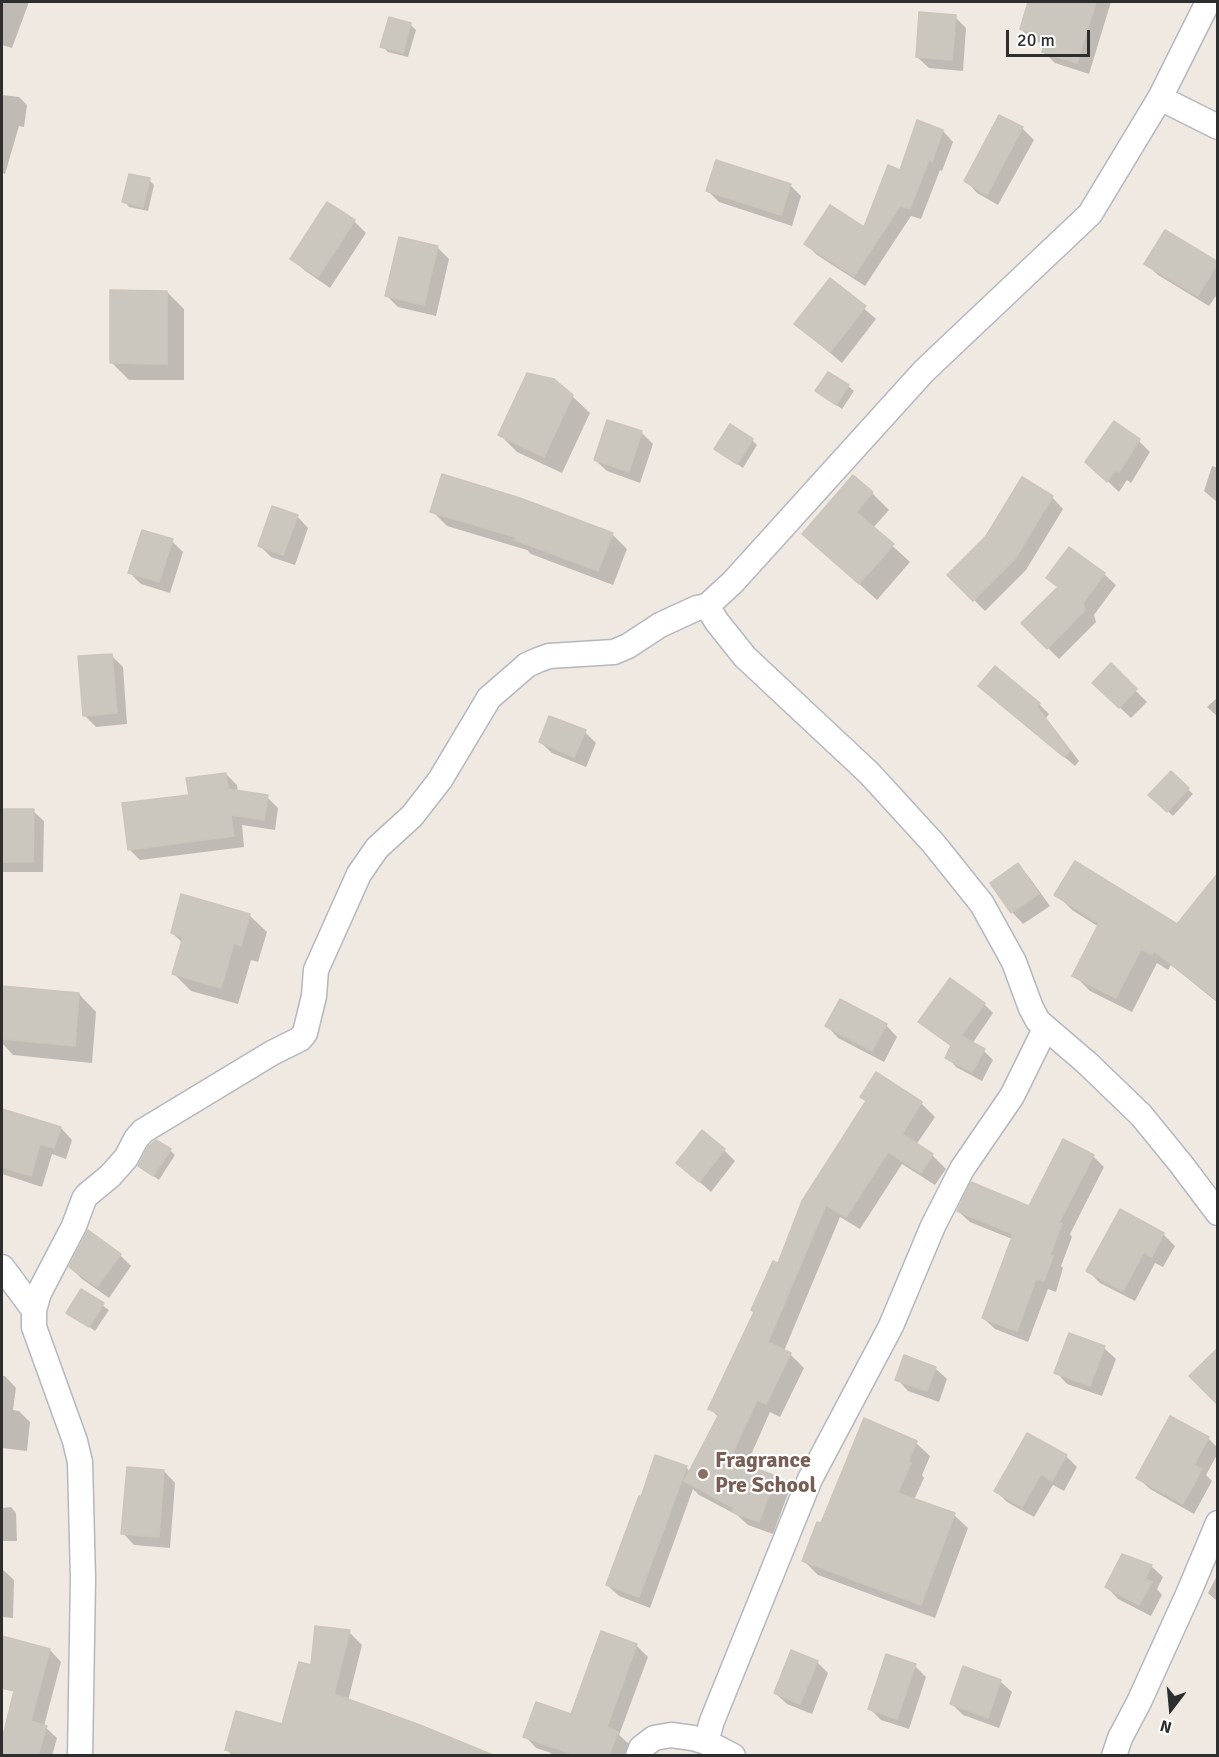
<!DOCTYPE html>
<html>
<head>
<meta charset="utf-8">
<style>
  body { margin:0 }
  #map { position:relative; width:1219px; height:1757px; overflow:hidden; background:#efe9e1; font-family:Signika,sans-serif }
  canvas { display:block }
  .frame { position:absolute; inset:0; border:3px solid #2e2e2e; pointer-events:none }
  .north { position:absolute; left:1141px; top:1679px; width:60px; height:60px; -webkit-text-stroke:4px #fff; paint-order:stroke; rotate:196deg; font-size:16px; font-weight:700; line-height:24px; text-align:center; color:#2e2e2e }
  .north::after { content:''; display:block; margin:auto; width:21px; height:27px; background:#2e2e2e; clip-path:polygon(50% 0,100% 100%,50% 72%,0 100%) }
  .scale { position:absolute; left:1006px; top:30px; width:84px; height:27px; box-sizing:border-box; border:3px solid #2e2e2e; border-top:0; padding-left:8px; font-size:18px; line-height:21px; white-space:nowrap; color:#2e2e2e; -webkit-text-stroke:4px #fff; paint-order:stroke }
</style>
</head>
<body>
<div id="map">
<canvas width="1219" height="1757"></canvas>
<div class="frame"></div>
<div class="north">N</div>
<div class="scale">20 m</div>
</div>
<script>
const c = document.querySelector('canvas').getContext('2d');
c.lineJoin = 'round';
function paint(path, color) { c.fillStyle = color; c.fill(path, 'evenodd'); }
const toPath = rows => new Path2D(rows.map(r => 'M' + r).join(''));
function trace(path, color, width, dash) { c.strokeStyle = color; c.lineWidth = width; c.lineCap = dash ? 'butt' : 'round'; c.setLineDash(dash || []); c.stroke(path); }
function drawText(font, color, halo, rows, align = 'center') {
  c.font = font + ' Signika,sans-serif'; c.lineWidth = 4.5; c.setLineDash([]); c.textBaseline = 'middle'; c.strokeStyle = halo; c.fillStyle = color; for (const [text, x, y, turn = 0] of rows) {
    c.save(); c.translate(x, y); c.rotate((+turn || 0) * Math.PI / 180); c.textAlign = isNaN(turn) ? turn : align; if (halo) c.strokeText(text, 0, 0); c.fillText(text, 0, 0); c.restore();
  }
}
const shadow = toPath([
  [2,2,29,2,12,48,2,45],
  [1030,2,1059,3,1059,2,1111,2,1089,74,1055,63,1043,51,1046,44,1033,41,1021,29],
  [955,17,966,28,963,71,929,68,917,57],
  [410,24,416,30,408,57,388,52,382,46],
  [2,95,19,97,27,105,24,127,19,126,5,174,2,173],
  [1022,128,1034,140,998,205,977,193,966,181],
  [943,131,953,142,942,171,940,170,921,219,911,216,865,286,817,255,806,244,865,229,901,172],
  [149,180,154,185,148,211,129,207,124,201],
  [790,185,801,196,792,226,719,202,708,191],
  [354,221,366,233,330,288,304,270,292,259],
  [1165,232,1218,264,1218,293,1209,306,1158,275,1146,264],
  [437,247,449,259,436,316,398,307,387,296],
  [831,280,876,319,842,363,796,324],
  [167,292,184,309,184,380,129,380,111,362],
  [848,386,854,391,842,409,817,391],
  [572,396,590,413,562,473,517,452,500,435],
  [641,432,653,444,640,483,607,471,595,460],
  [752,440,757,445,743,468,716,449],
  [1139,441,1150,452,1131,483,1127,480,1119,492,1099,473],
  [1212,466,1218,468,1218,503,1204,491],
  [872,493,889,510,873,528,910,562,877,600,804,534],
  [1052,497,1063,509,1026,570,985,611,949,575],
  [432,511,612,534,627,549,613,585,531,554,527,550,447,526],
  [297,516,308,528,295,565,271,557,260,546],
  [172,541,183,552,170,593,141,584,129,572],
  [1104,574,1116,585,1094,615,1096,622,1059,659,1023,623,1059,588,1048,578],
  [111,655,123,667,127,724,96,727,84,715],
  [1111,666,1147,702,1131,718,1094,683],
  [980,686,1039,704,1049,714,1046,718,1079,761,1075,766],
  [1218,697,1218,717,1207,707],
  [585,732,596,743,586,767,552,753,540,742],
  [1171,773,1193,794,1173,816,1150,795],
  [226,774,237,785,238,792,267,797,278,808,275,830,242,825,244,847,140,860,129,849,190,797],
  [2,811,33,811,44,821,43,872,2,872],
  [1018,865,1029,877,1050,906,1023,924,1012,912],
  [1218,875,1218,1003,1171,965,1168,970,1157,963,1132,1012,1090,991,1074,975,1099,927,1072,910,1056,894,1177,926],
  [249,915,267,932,258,962,251,960,238,1004,191,991,174,974,183,943,172,933],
  [2,987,79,994,96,1012,92,1063,13,1055,2,1043],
  [984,1004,993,1013,972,1044,984,1051,993,1060,982,1081,956,1067,947,1057,952,1047,930,1031,920,1022],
  [886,1025,897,1037,884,1062,838,1038,827,1026],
  [862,1097,921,1103,935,1117,916,1145,932,1155,946,1169,935,1185,902,1164,860,1229,840,1217,784,1351,790,1354,804,1368,780,1417,770,1412,746,1466,776,1477,789,1491,773,1534,748,1525,737,1515,699,1495,693,1489,650,1608,619,1596,607,1585,686,1467,690,1472,718,1417,710,1408,779,1265,867,1103],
  [6,1112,61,1128,72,1140,66,1159,52,1154,42,1187,2,1174,2,1118,3,1119],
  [170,1150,175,1155,159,1180,140,1166],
  [724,1150,735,1161,711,1192,678,1163],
  [1093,1156,1104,1167,1070,1234,1072,1237,1061,1266,1063,1268,1056,1292,1048,1289,1028,1342,995,1329,983,1318,1012,1239,970,1222,958,1211,1029,1208],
  [1120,1211,1164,1235,1175,1246,1163,1267,1155,1263,1135,1301,1100,1283,1088,1271],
  [120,1255,131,1266,109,1298,82,1279,70,1267],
  [82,1291,109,1310,95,1331,68,1312],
  [1104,1348,1116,1359,1102,1396,1067,1384,1056,1372],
  [935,1368,947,1379,939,1402,908,1391,897,1379],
  [2,1376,5,1376,16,1388,13,1410,19,1411,30,1422,27,1451,2,1448],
  [1208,1438,1218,1448,1218,1453,1206,1475,1212,1481,1194,1514,1150,1489,1138,1478],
  [916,1443,930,1456,922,1475,924,1478,914,1500,954,1515,968,1528,935,1618,818,1575,804,1561,821,1525],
  [1066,1456,1077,1467,1064,1491,1053,1485,1034,1517,1007,1502,996,1491],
  [164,1471,175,1483,170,1548,134,1545,123,1533],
  [11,1507,16,1513,17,1541,2,1541,2,1508],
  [1151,1566,1163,1577,1157,1589,1162,1595,1151,1616,1118,1599,1107,1587],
  [2,1569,14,1580,13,1618,2,1617],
  [1218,1574,1218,1602,1208,1593],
  [349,1632,362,1645,348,1701,476,1749,482,1756,233,1756,227,1750,283,1726,312,1667],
  [602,1633,637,1646,648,1657,619,1735,629,1744,624,1756,550,1756,551,1753,536,1748,525,1736,572,1716],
  [50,1650,61,1662,44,1726,57,1738,52,1756,2,1756,2,1743],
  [817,1662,828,1673,812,1714,787,1704,775,1693],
  [915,1666,926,1677,909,1729,881,1720,870,1709],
  [1000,1681,1012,1692,999,1728,963,1715,952,1704]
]);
const building = toPath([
  [1028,2,1096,2,1077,63,1042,52,1046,38,1020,29,1028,2],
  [919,12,956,15,952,60,916,57,919,12],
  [389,17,411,23,403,53,380,47,389,17],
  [999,115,1023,127,987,195,964,181,999,115],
  [917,120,943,130,932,162,929,160,910,209,900,206,854,276,804,244,830,205,864,227,888,165,900,170,917,120],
  [716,160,791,184,781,215,706,191,716,160],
  [129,174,150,178,143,207,122,202,129,174],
  [327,202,355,220,318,277,290,259,327,202],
  [1165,230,1218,262,1198,296,1144,264,1165,230],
  [399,237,438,246,424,305,385,296,399,237],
  [830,278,866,306,830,352,794,324,830,278],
  [110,290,167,291,167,364,110,363,110,290],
  [828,372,849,385,836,405,815,391,828,372],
  [527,373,554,379,573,395,544,457,498,435,527,373],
  [607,420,642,431,629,472,594,460,607,420],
  [1114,421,1140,439,1119,472,1115,470,1107,482,1085,462,1114,421],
  [730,424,753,439,737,464,714,449,730,424],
  [442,474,520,498,613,533,598,571,515,540,515,537,430,512,442,474],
  [853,475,873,492,856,512,894,544,859,584,802,534,853,475],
  [1022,477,1053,496,1015,559,973,601,947,575,986,536,1022,477],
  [272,506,298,515,283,555,258,546,272,506],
  [142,530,173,539,159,582,128,573,142,530],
  [1069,547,1105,573,1083,603,1085,610,1047,649,1021,623,1058,587,1046,578,1069,547],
  [112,654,117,713,83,716,78,656,112,654],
  [1111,663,1137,689,1119,708,1092,683,1111,663],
  [995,666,1040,703,1037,707,1070,751,1064,757,978,686,995,666],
  [549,716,586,730,574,757,539,742,549,716],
  [1171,771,1189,788,1167,812,1148,795,1171,771],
  [226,773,228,789,268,795,264,820,231,815,234,836,128,850,122,803,189,795,186,778,226,773],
  [2,809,34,809,33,862,2,862,2,809],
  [1075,861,1177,924,1218,873,1218,1001,1154,951,1152,955,1141,949,1116,998,1072,976,1099,923,1054,895,1075,861],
  [1018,863,1039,894,1011,913,990,883,1018,863],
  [181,894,250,914,241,946,234,943,221,988,172,974,183,937,171,933,181,894],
  [950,978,985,1003,961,1036,985,1049,972,1072,945,1058,951,1045,918,1022,950,978],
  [2,986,79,993,75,1046,2,1039,2,986],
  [840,999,887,1024,872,1051,825,1026,840,999],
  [876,1072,922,1102,902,1134,933,1154,921,1173,888,1152,846,1217,826,1205,768,1342,791,1353,766,1404,757,1400,730,1459,776,1476,759,1522,732,1512,734,1508,684,1481,719,1414,708,1409,754,1312,751,1310,773,1261,778,1263,802,1201,866,1101,860,1097,876,1072],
  [2,1109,61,1127,54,1148,40,1144,31,1176,2,1167,2,1109],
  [702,1130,725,1149,699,1182,676,1163,702,1130],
  [1063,1139,1094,1155,1059,1223,1062,1224,1050,1255,1053,1256,1044,1281,1036,1279,1017,1331,982,1318,1013,1234,957,1211,971,1182,1029,1206,1063,1139],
  [156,1140,171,1149,153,1176,138,1166,148,1147,156,1140],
  [1120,1209,1164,1233,1152,1257,1144,1252,1123,1291,1086,1271,1120,1209],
  [88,1230,121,1254,97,1287,69,1267,88,1230],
  [81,1289,104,1303,89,1327,66,1313,81,1289],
  [1069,1333,1105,1346,1090,1386,1054,1373,1069,1333],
  [1218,1348,1218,1405,1189,1376,1218,1348],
  [904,1355,936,1367,927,1391,895,1380,904,1355],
  [1170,1416,1209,1437,1194,1465,1202,1469,1183,1504,1136,1478,1170,1416],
  [864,1418,917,1441,908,1462,911,1463,898,1493,955,1513,921,1605,802,1561,817,1522,821,1523,864,1418],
  [1027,1433,1067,1455,1052,1481,1041,1474,1022,1507,994,1491,1027,1433],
  [655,1455,687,1466,639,1597,606,1585,639,1496,641,1497,655,1455],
  [127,1467,164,1470,159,1537,121,1534,127,1467],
  [1122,1554,1152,1565,1145,1579,1152,1582,1139,1605,1105,1587,1122,1554],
  [315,1626,350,1630,334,1694,420,1725,493,1755,245,1755,225,1750,236,1711,282,1724,299,1662,311,1665,315,1626],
  [601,1631,637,1644,607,1727,618,1732,609,1755,575,1755,523,1737,536,1702,571,1714,601,1631],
  [2,1636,50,1649,31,1721,47,1726,38,1755,2,1755,2,1740,14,1691,2,1688,2,1636],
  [791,1650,818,1661,800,1704,774,1693,791,1650],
  [886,1654,916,1664,897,1719,868,1709,886,1654],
  [963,1666,1001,1680,988,1718,950,1704,963,1666]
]);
const street = toPath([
  [1208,2,1160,98,1090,214,924,371,733,582,707,606,717,622,745,657,869,773,934,844,982,904,1014,962,1031,1008,1038,1021,1087,1063,1141,1115,1181,1164,1218,1213],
  [1160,98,1218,127],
  [2,1267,34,1310],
  [80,1756,83,1579,80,1462,75,1441,34,1327,34,1310,39,1293,74,1226,84,1199,87,1195,110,1176,126,1158,136,1139,143,1131,272,1053,300,1039,305,1033,314,996,316,970,359,874,377,848,412,816,440,780,489,698,527,665,538,660,549,656,614,652,628,646,660,625,697,608,707,606],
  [638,1756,641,1748,654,1738,671,1735,693,1738,706,1742],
  [733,1756,706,1742,712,1721,810,1479,891,1326,933,1226,962,1169,1012,1096,1045,1029],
  [1114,1756,1120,1738,1139,1702,1189,1592,1218,1523]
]);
const markers = [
  [703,1474,6,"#8d6e63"]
];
const educationNames = [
  ["Fragrance",715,1461],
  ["Pre School",715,1486]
];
paint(shadow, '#0003');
paint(building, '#cbc7bf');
trace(building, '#cbc5ba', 1.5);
trace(street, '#b4b7c1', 27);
trace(street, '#fff', 24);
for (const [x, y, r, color] of markers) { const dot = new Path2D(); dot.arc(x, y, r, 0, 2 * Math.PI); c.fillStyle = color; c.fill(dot); trace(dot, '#fff', 2); }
drawText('bold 22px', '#785e54', '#fff', educationNames, 'left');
</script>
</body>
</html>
